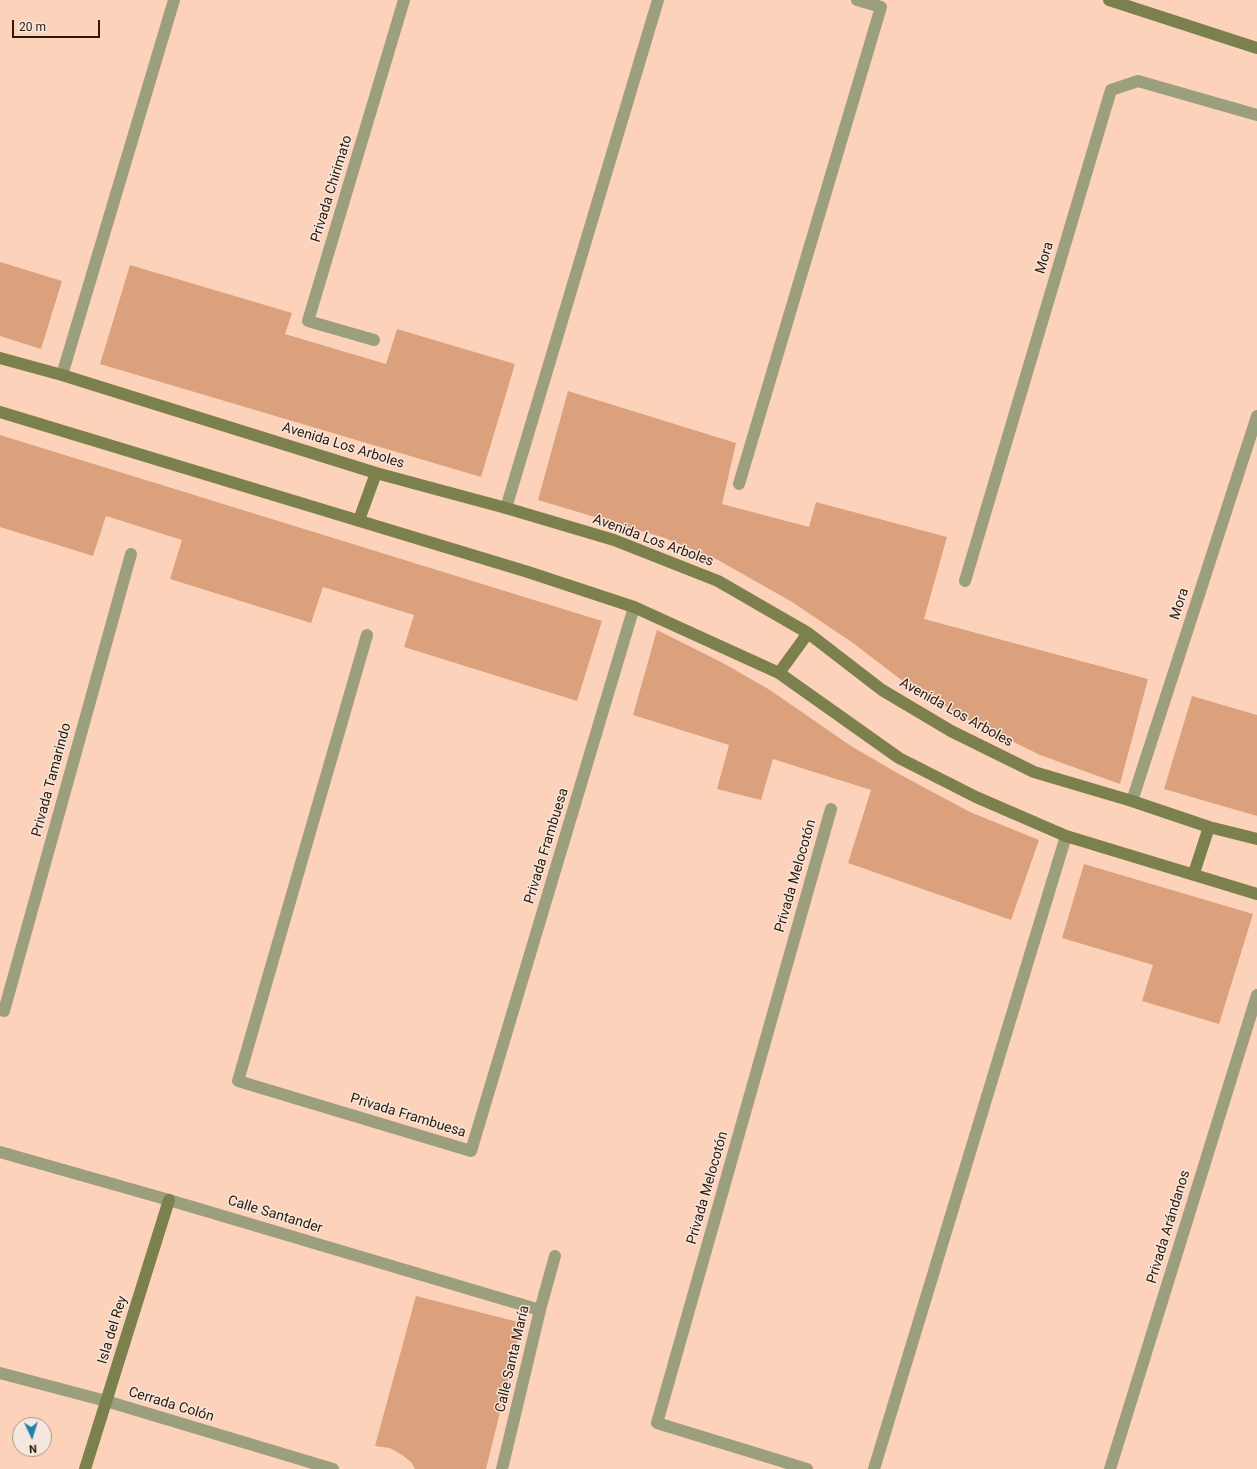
<!DOCTYPE html>
<html>
<head>
<meta charset="utf-8">
<style>
  body { margin:0 }
  #map { position:relative; width:1257px; height:1469px; overflow:hidden; background:#fcd3ba; font-family:Roboto,sans-serif }
  canvas { display:block }
  .north { position:absolute; left:12px; top:1417px; width:40px; height:40px; box-sizing:border-box; background:#f5e7de; border:1px solid #a69488; border-radius:50%; rotate:176deg; font-size:11px; font-weight:700; line-height:16px; text-align:center; color:#301807 }
  .north::after { content:''; display:block; margin:auto; width:14px; height:18px; background:#1f81ac; clip-path:polygon(50% 0,100% 100%,50% 72%,0 100%) }
  .scale { position:absolute; left:12px; top:20px; width:88px; height:18px; box-sizing:border-box; border:2px solid #301807; border-top:0; padding-left:5px; font-size:12px; line-height:14px; white-space:nowrap; color:#301807; -webkit-text-stroke:3px #f5e7de; paint-order:stroke }
</style>
</head>
<body>
<div id="map">
<canvas width="1257" height="1469"></canvas>
<div class="north">N</div>
<div class="scale">20 m</div>
</div>
<script>
const c = document.querySelector('canvas').getContext('2d');
c.lineJoin = 'round';
function paint(path, color) { c.fillStyle = color; c.fill(path, 'evenodd'); }
const toPath = rows => new Path2D(rows.map(r => 'M' + r).join(''));
function trace(path, color, width, dash) { c.strokeStyle = color; c.lineWidth = width; c.lineCap = dash ? 'butt' : 'round'; c.setLineDash(dash || []); c.stroke(path); }
function drawText(font, color, halo, rows, align = 'center') {
  c.font = font + ' Roboto,sans-serif'; c.lineWidth = 3; c.setLineDash([]); c.textBaseline = 'middle'; c.strokeStyle = halo; c.fillStyle = color; for (const [text, x, y, turn = 0] of rows) {
    c.save(); c.translate(x, y); c.rotate((+turn || 0) * Math.PI / 180); c.textAlign = isNaN(turn) ? turn : align; if (halo) c.strokeText(text, 0, 0); c.fillText(text, 0, 0); c.restore();
  }
}
const green = toPath([
  [0,262,62,281,41,349,0,336],
  [130,265,292,313,285,334,386,364,397,329,515,364,481,477,100,364],
  [568,391,736,443,722,504,809,527,816,502,947,537,924,619,1148,679,1120,784,1040,755,965,718,904,682,853,643,792,602,718,560,665,538,538,500],
  [0,435,602,621,577,701,404,647,414,615,323,587,311,623,170,579,182,540,106,516,93,556,0,527],
  [657,630,723,663,770,690,851,746,899,774,970,812,1039,840,1011,920,848,863,871,790,773,759,761,800,717,789,729,745,633,715],
  [1192,696,1257,715,1257,816,1164,789],
  [1084,864,1253,914,1219,1024,1142,1001,1153,965,1062,938],
  [416,1296,522,1323,486,1469,415,1469,411,1462,402,1455,390,1448,375,1446]
]);
const street = toPath([
  [374,340,308,321,404,0],
  [62,375,174,0],
  [739,484,881,7,857,0],
  [506,508,658,0],
  [965,581,1111,90,1138,81,1257,115],
  [367,635,238,1081,471,1151,634,607],
  [1132,801,1257,416],
  [0,1010,4,1011,131,554],
  [0,1152,169,1200,540,1310],
  [0,1373,106,1401,333,1469],
  [502,1469,540,1310,555,1256],
  [807,1469,657,1423,831,809],
  [874,1469,1066,836],
  [1110,1469,1257,995]
]);
const secondary = toPath([
  [1109,0,1257,48],
  [0,358,62,375,376,473,506,508,614,540,718,581,808,633,882,690,951,731,1034,772,1132,801,1209,827,1257,839],
  [0,412,528,572,634,607,779,673,899,758,976,797,1066,836,1257,894],
  [359,520,376,473],
  [779,673,808,633],
  [1194,873,1209,827],
  [85,1469,169,1200]
]);
const streetNames = [
  ["Privada Chirimato",332,189,-73],
  ["Mora",1045,258,-73],
  ["Avenida Los Arboles",343,446,17],
  ["Avenida Los Arboles",653,541,20],
  ["Mora",1180,604,-72],
  ["Avenida Los Arboles",956,713,29],
  ["Privada Tamarindo",52,780,-75],
  ["Privada Frambuesa",547,846,-73],
  ["Privada Melocotón",796,876,-74],
  ["Privada Frambuesa",408,1116,17],
  ["Privada Melocotón",708,1188,-74],
  ["Calle Santander",275,1215,17],
  ["Privada Arándanos",1169,1227,-73],
  ["Isla del Rey",113,1330,-73],
  ["Calle Santa María",513,1359,-77],
  ["Cerrada Colón",171,1405,17]
];
paint(green, '#dba17d');
trace(street, '#9b9f7d', 12);
trace(secondary, '#7b804d', 12);
drawText('14px', '#301807', '#f5e7de', streetNames);
</script>
</body>
</html>
